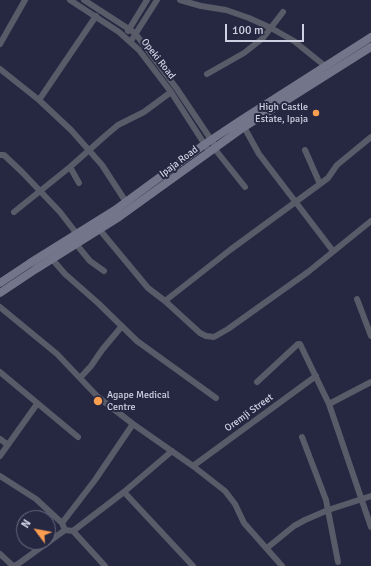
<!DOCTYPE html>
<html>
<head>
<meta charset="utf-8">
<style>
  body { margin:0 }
  #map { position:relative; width:371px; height:566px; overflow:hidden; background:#262842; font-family:Signika,sans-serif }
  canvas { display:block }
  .north { position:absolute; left:16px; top:510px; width:40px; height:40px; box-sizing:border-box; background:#262842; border:1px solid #6a6c82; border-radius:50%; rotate:302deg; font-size:11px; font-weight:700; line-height:16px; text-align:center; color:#cfd1e2 }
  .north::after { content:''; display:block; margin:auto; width:14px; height:18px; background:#fb9e50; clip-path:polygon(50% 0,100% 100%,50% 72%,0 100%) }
  .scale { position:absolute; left:225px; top:24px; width:79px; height:18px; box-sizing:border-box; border:2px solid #cfd1e2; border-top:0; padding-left:5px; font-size:12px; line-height:14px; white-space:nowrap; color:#cfd1e2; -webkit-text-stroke:3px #262842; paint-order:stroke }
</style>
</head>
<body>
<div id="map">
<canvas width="371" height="566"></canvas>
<div class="north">N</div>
<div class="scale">100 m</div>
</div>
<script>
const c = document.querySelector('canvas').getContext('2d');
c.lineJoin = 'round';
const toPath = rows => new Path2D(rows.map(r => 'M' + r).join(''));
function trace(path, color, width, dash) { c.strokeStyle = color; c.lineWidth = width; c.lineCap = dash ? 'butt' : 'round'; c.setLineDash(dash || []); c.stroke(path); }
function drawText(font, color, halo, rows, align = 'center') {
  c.font = font + ' Signika,sans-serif'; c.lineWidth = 4; c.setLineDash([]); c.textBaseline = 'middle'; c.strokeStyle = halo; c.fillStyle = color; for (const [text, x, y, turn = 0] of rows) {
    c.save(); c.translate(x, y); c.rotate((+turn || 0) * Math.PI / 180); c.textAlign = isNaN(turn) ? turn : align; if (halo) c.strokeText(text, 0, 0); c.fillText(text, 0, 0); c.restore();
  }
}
const street = toPath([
  [70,0,119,32,139,50,171,92,207,148],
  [84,0,135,33,177,89,216,147],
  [180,0,201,6,226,10,249,18,271,28,294,41,325,66],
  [128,31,147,0],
  [131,41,157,0],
  [0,44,25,0],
  [0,69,39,100,71,130,102,165,126,202],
  [207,74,244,53,263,38,283,12],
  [39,100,96,16],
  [244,127,259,154,333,251],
  [214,148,245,187],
  [305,150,320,184],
  [0,155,4,155,22,172,60,212,77,234],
  [70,167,79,183],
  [14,212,70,167,105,136,118,125,144,112,171,92],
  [99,229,148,288,165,301,200,333,206,336,214,337,228,329,308,272,371,221],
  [76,244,90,261,104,271],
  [52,259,65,274,98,303,137,341,216,398],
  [357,299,371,336],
  [165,301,230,250,320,184,328,178,337,165,371,137],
  [0,307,57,354,98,397,133,424,193,466,225,491,235,504,244,523,282,566],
  [0,372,78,437],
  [80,378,91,366,102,350,122,326],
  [257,382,298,344,300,344,329,404,371,527],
  [329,404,371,382],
  [302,437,326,500,338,562],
  [0,439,8,445],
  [0,456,37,404],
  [193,466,316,376],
  [0,476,36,499,62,523],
  [124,492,193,566],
  [65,530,62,523,95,480,133,424],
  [73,531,105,566],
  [267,548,294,526,305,520,328,510,371,496],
  [0,554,13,566],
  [14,566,18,564,65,530,73,531,124,492,172,451]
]);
const secondary = toPath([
  [0,283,30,263,115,210,205,144,241,120,371,37],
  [0,293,36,269,119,217,244,127,371,47]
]);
const markers = [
  [316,113,4,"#fb9e50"],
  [98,401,5,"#fb9e50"]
];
const streetNames = [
  ["Opeki Road",158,59,52],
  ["Ipaja Road",179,162,-37],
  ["Oremji Street",249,413,-36]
];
const poiNames = [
  ["High Castle",308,107],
  ["Estate, Ipaja",308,119],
  ["Agape Medical",107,395,"left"],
  ["Centre",107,407,"left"]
];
trace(street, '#595b68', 6);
trace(secondary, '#73768b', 8);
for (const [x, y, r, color] of markers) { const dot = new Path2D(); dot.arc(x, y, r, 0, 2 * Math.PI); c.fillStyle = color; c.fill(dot); trace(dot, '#262842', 1.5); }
drawText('10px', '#cfd1e2', '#262842', streetNames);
drawText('10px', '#cfd1e2', '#262842', poiNames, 'right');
</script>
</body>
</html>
